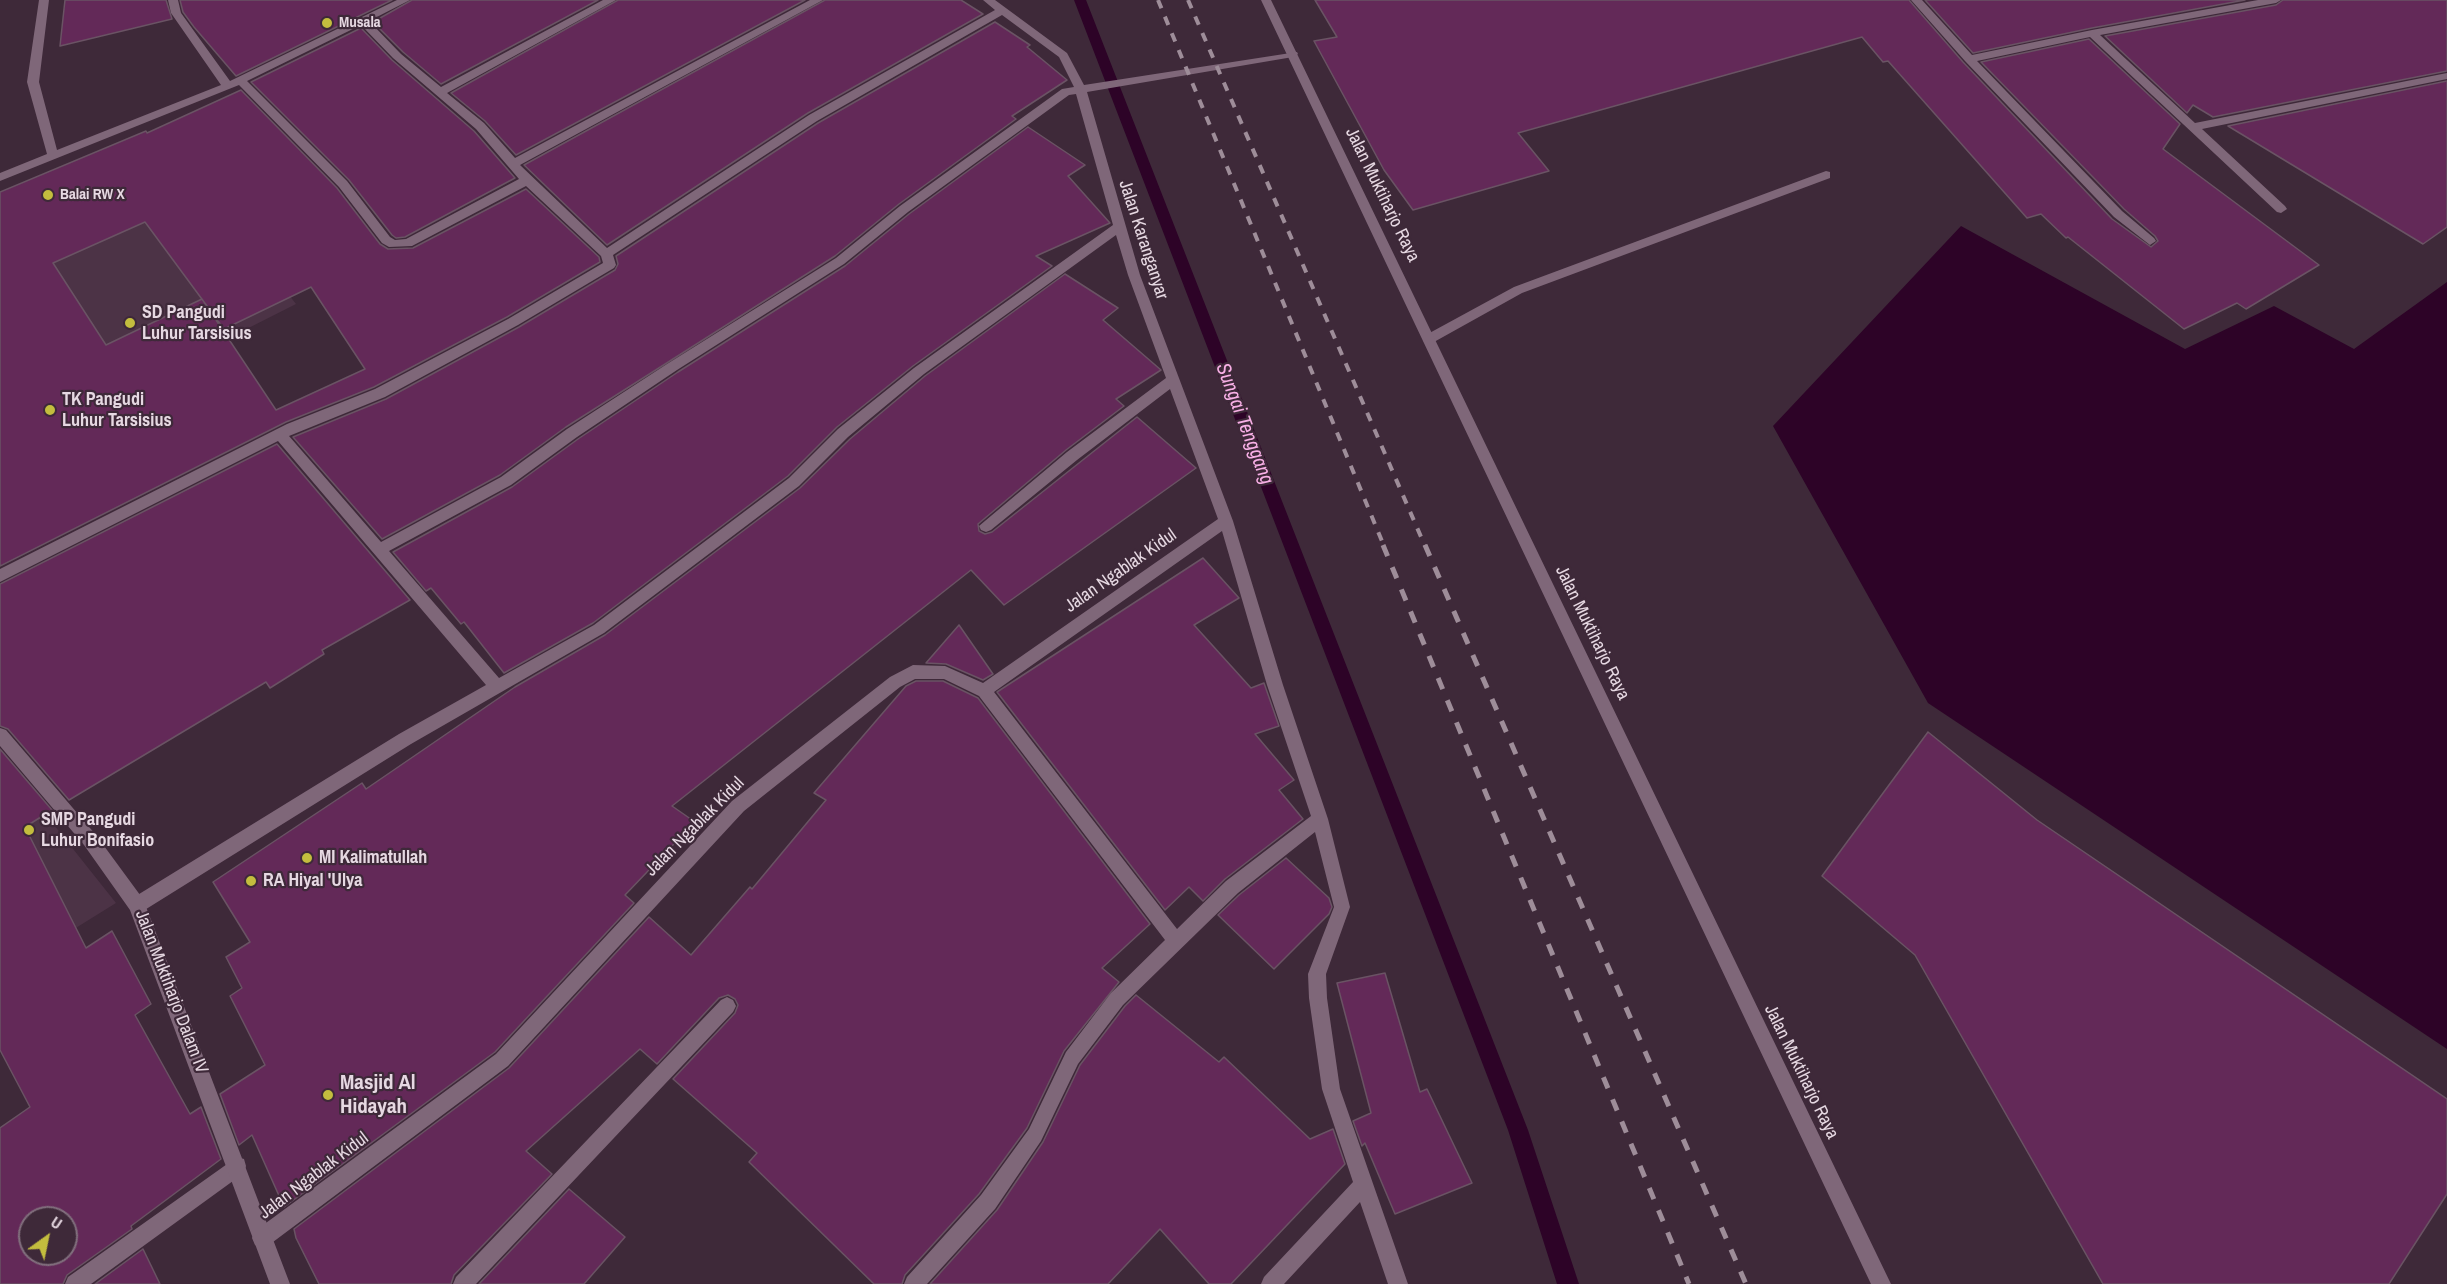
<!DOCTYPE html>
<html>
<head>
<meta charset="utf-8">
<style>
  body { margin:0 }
  #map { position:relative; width:2447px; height:1284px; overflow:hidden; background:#3e2939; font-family:"Archivo Narrow",sans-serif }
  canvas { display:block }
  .north { position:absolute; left:18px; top:1206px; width:60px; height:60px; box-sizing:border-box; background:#3e2939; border:2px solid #816f7d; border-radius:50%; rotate:33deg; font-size:16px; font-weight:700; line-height:24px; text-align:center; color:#e6d8e2 }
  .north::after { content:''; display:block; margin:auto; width:21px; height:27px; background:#c3bd3e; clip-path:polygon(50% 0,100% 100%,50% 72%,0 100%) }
</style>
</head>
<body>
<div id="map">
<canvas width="2447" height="1284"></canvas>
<div class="north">U</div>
</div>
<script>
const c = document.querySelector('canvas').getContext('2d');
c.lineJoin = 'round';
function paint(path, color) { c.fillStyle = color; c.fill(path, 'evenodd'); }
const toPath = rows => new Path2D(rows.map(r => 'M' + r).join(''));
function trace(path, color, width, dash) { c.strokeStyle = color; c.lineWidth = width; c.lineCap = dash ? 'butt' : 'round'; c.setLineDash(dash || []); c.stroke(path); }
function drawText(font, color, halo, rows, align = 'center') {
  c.font = font + ' "Archivo Narrow",sans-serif'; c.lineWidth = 4.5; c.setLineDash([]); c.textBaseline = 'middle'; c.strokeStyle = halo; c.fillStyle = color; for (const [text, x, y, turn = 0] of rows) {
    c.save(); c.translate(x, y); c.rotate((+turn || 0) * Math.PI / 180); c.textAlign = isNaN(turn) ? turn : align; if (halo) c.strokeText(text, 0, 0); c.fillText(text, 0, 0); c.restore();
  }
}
const built = toPath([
  [184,161,296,304,106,400,0,243],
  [0,757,116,903,0,975]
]);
const water = toPath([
  [1961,226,2185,349,2274,306,2354,349,2447,282,2447,1049,1928,703,1773,426]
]);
const stream = toPath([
  [1074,0,1086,0,1528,1130,1579,1284,1557,1284,1508,1130,1074,0]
]);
const building = toPath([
  [65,0,166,0,172,19,60,46,65,0],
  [180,0,392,0,236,76,194,27,183,12,180,0],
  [412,0,598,0,441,84,403,52,373,22,412,0],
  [618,0,805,0,516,155,485,121,451,93,618,0],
  [825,0,961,0,983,14,808,113,607,245,524,165,825,0],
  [1315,0,1909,0,1963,62,2112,219,2151,247,2158,241,2155,236,2124,209,1981,62,2089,39,2180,124,2163,149,2319,265,2246,309,2237,303,2184,329,2068,237,2066,238,2041,214,2027,218,1888,61,1883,62,1862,37,1518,133,1549,171,1413,210,1384,170,1314,41,1337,37,1315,0],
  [1925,0,2245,0,2092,28,1973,53,1925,0],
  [2283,0,2447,0,2447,71,2213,117,2193,105,2187,113,2105,36,2276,5,2283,0],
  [995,22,1030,45,1027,47,1067,80,1012,116,1016,119,899,204,835,256,566,427,500,475,382,539,293,437,386,399,519,327,615,270,618,264,616,256,818,123,995,22],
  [361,28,392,60,474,131,515,178,405,237,396,238,392,235,349,180,251,82,361,28],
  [2447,81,2447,227,2423,244,2228,126,2447,81],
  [241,90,337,188,380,244,388,249,413,248,526,189,599,257,600,262,507,317,374,387,286,422,0,566,0,192,146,131,147,133,241,90],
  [145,222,224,329,311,287,365,369,276,410,202,299,106,345,53,263,145,222],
  [1028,127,1085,165,1068,176,1110,223,1036,256,1052,266,913,366,837,427,788,476,593,623,504,673,464,622,461,624,431,588,426,591,393,552,512,487,578,439,678,372,845,266,909,214,1028,127],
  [1065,274,1118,308,1103,320,1161,370,1116,399,1124,406,1066,450,978,524,979,531,985,534,992,532,1137,417,1196,468,1004,605,971,570,672,806,695,822,625,895,634,903,495,1052,284,1207,252,1135,239,1145,220,1094,265,1065,230,996,242,988,226,957,250,942,213,882,362,783,366,789,515,687,605,635,800,488,850,439,925,376,1065,274],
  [277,444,410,600,322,650,324,654,270,688,266,682,69,800,8,729,0,726,0,584,277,444],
  [1203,558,1239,598,1194,625,1251,688,1264,683,1279,726,1255,734,1294,780,1279,790,1303,819,1225,879,1203,901,1189,887,1165,910,997,692,1203,558],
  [959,625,993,674,983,680,946,664,926,663,959,625],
  [916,681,943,681,978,698,1150,924,1102,968,1119,982,1064,1051,1027,1128,979,1194,905,1275,902,1284,874,1284,749,1162,757,1153,673,1079,735,1013,738,1005,735,999,728,995,719,998,657,1064,640,1049,526,1151,552,1174,454,1275,451,1284,319,1284,296,1238,294,1229,509,1068,649,917,691,955,750,887,752,889,826,800,814,793,906,686,916,681],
  [1928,732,2037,820,2447,1099,2447,1194,2389,1284,2103,1284,1915,955,1822,876,1928,732],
  [0,749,52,810,25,827,86,948,112,931,151,1004,135,1015,190,1114,201,1107,221,1159,131,1226,132,1229,67,1275,63,1284,0,1284,0,1128,30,1107,0,1050,0,749],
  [30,1218,66,1218,66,1254,30,1254,30,1218],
  [1286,858,1329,898,1332,907,1329,914,1274,969,1218,915,1239,895,1286,858],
  [1385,973,1420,1092,1427,1089,1472,1183,1395,1214,1365,1143,1362,1146,1353,1121,1371,1113,1337,983,1385,973],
  [1136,995,1219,1062,1224,1057,1310,1139,1333,1129,1345,1164,1231,1284,1209,1284,1160,1229,1108,1284,930,1284,997,1210,1043,1142,1080,1065,1125,1006,1136,995],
  [569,1189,625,1237,584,1284,479,1284,569,1189],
  [143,1249,160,1284,95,1284,143,1249]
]);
const service = toPath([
  [1826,171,1830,172,1830,178,1522,293,1434,342,1424,342,1423,339,1424,336,1514,287,1826,171]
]);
const minor = toPath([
  [39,0,49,0,39,82,57,150,221,85,171,13,168,0,178,0,181,13,230,81,397,0,410,0,369,21,401,54,441,87,603,0,616,0,447,93,484,123,515,158,810,0,823,0,520,165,607,248,809,115,995,10,983,0,995,0,1067,53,1084,85,1297,52,1298,54,1293,57,1087,92,1140,275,1233,521,1283,685,1328,819,1350,907,1326,974,1327,998,1340,1089,1408,1284,1388,1284,1360,1202,1284,1284,1261,1284,1264,1277,1353,1182,1322,1089,1309,998,1308,974,1334,907,1315,832,1238,893,1123,1005,1078,1064,1041,1141,995,1209,927,1284,904,1284,907,1277,981,1195,1029,1129,1066,1052,1111,993,1165,940,979,696,944,679,915,679,900,687,744,811,508,1066,269,1245,262,1248,255,1245,252,1238,255,1231,496,1054,732,801,890,677,913,665,945,666,983,683,1218,519,1170,389,1077,460,991,530,986,532,981,530,979,526,1067,452,1166,378,1128,275,1116,235,924,374,848,437,799,486,604,633,411,744,143,911,137,913,131,911,129,905,131,899,399,734,486,685,278,441,0,582,0,569,287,424,375,389,508,319,603,263,601,256,526,186,412,246,389,247,382,243,339,187,239,85,0,181,0,173,47,154,27,82,39,0],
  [1002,15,1059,57,1074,87,1062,89,900,206,836,258,667,364,567,429,501,477,381,542,289,436,385,397,518,325,614,268,616,265,613,255,817,121,1002,15],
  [361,25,393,58,476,129,519,179,406,239,395,240,390,237,347,181,247,81,361,25],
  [1076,94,1113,225,914,368,838,429,789,478,594,625,499,678,389,551,511,485,577,437,677,370,844,264,908,212,1069,95,1076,94],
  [1222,531,1267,685,1311,816,1226,881,1177,929,994,692,1222,531],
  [1911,0,1922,0,1972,55,2092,30,2258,0,2281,0,2276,3,2100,35,2195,123,2447,73,2447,79,2202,129,2285,206,2287,209,2281,213,2277,212,2090,37,1977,61,2122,211,2154,238,2156,241,2150,245,2114,217,1965,61,1911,0],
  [727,997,733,1000,736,1006,733,1012,476,1284,453,1284,456,1277,721,1000,727,997],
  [237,1157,244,1159,246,1166,244,1173,91,1284,65,1284,68,1277,237,1157]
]);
const tertiary = toPath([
  [1261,0,1271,0,1891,1284,1871,1284,1261,0],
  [0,728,6,730,96,835,143,899,290,1284,270,1284,130,910,84,845,0,746,0,728]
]);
const railFar1 = toPath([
  [1158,0,1384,546],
  [1188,0,1425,546]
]);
const rail = toPath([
  [1383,545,1689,1284],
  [1425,545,1746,1284]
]);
const markers = [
  [327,23,6,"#c3bd3e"],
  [48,195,6,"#c3bd3e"],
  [130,323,6,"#c3bd3e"],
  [50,410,6,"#c3bd3e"],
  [29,830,6,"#c3bd3e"],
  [307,858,6,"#c3bd3e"],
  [251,881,6,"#c3bd3e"],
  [328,1095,6,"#c3bd3e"]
];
const farPoinames = [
  ["Musala",339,23],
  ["Balai RW X",60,195]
];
const streetNames = [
  ["Jalan Muktiharjo Raya",1382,195,64],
  ["Jalan Karanganyar",1143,240,72],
  ["Jalan Ngablak Kidul",1121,571,-35],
  ["Jalan Muktiharjo Raya",1592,633,64],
  ["Jalan Ngablak Kidul",695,827,-45],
  ["Jalan Muktiharjo Dalam IV",171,992,69],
  ["Jalan Muktiharjo Raya",1801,1072,64],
  ["Jalan Ngablak Kidul",314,1176,-37]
];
const poiNames = [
  ["SD Pangudi",142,313],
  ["Luhur Tarsisius",142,334],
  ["TK Pangudi",62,400],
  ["Luhur Tarsisius",62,421],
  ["SMP Pangudi",41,820],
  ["Luhur Bonifasio",41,841],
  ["MI Kalimatullah",319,858],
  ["RA Hiyal 'Ulya",263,881]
];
const waterNames = [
  ["Sungai Tenggang",1244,424,69]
];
const nearPoinames = [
  ["Masjid Al",340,1083],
  ["Hidayah",340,1107]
];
paint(built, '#4c3346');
paint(water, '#2d0327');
paint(stream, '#2d0327');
paint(building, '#632958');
trace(building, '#6a5364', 1.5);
paint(service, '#7f6779');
paint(minor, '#7f6779');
paint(tertiary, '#7f6779');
trace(railFar1, '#9e8d99', 4, [9, 9]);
trace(rail, '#9e8d99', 5, [12, 12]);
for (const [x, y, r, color] of markers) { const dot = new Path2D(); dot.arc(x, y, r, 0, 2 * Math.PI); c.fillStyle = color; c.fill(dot); trace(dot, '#3e2939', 2); }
drawText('bold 15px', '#e6d8e2', '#3e2939', farPoinames, 'left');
drawText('18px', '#e6d8e2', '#3e2939', streetNames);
drawText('bold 18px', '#e6d8e2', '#3e2939', poiNames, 'left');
drawText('italic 20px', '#f7afe5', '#3e2939', waterNames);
drawText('bold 21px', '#e6d8e2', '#3e2939', nearPoinames, 'left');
</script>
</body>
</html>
